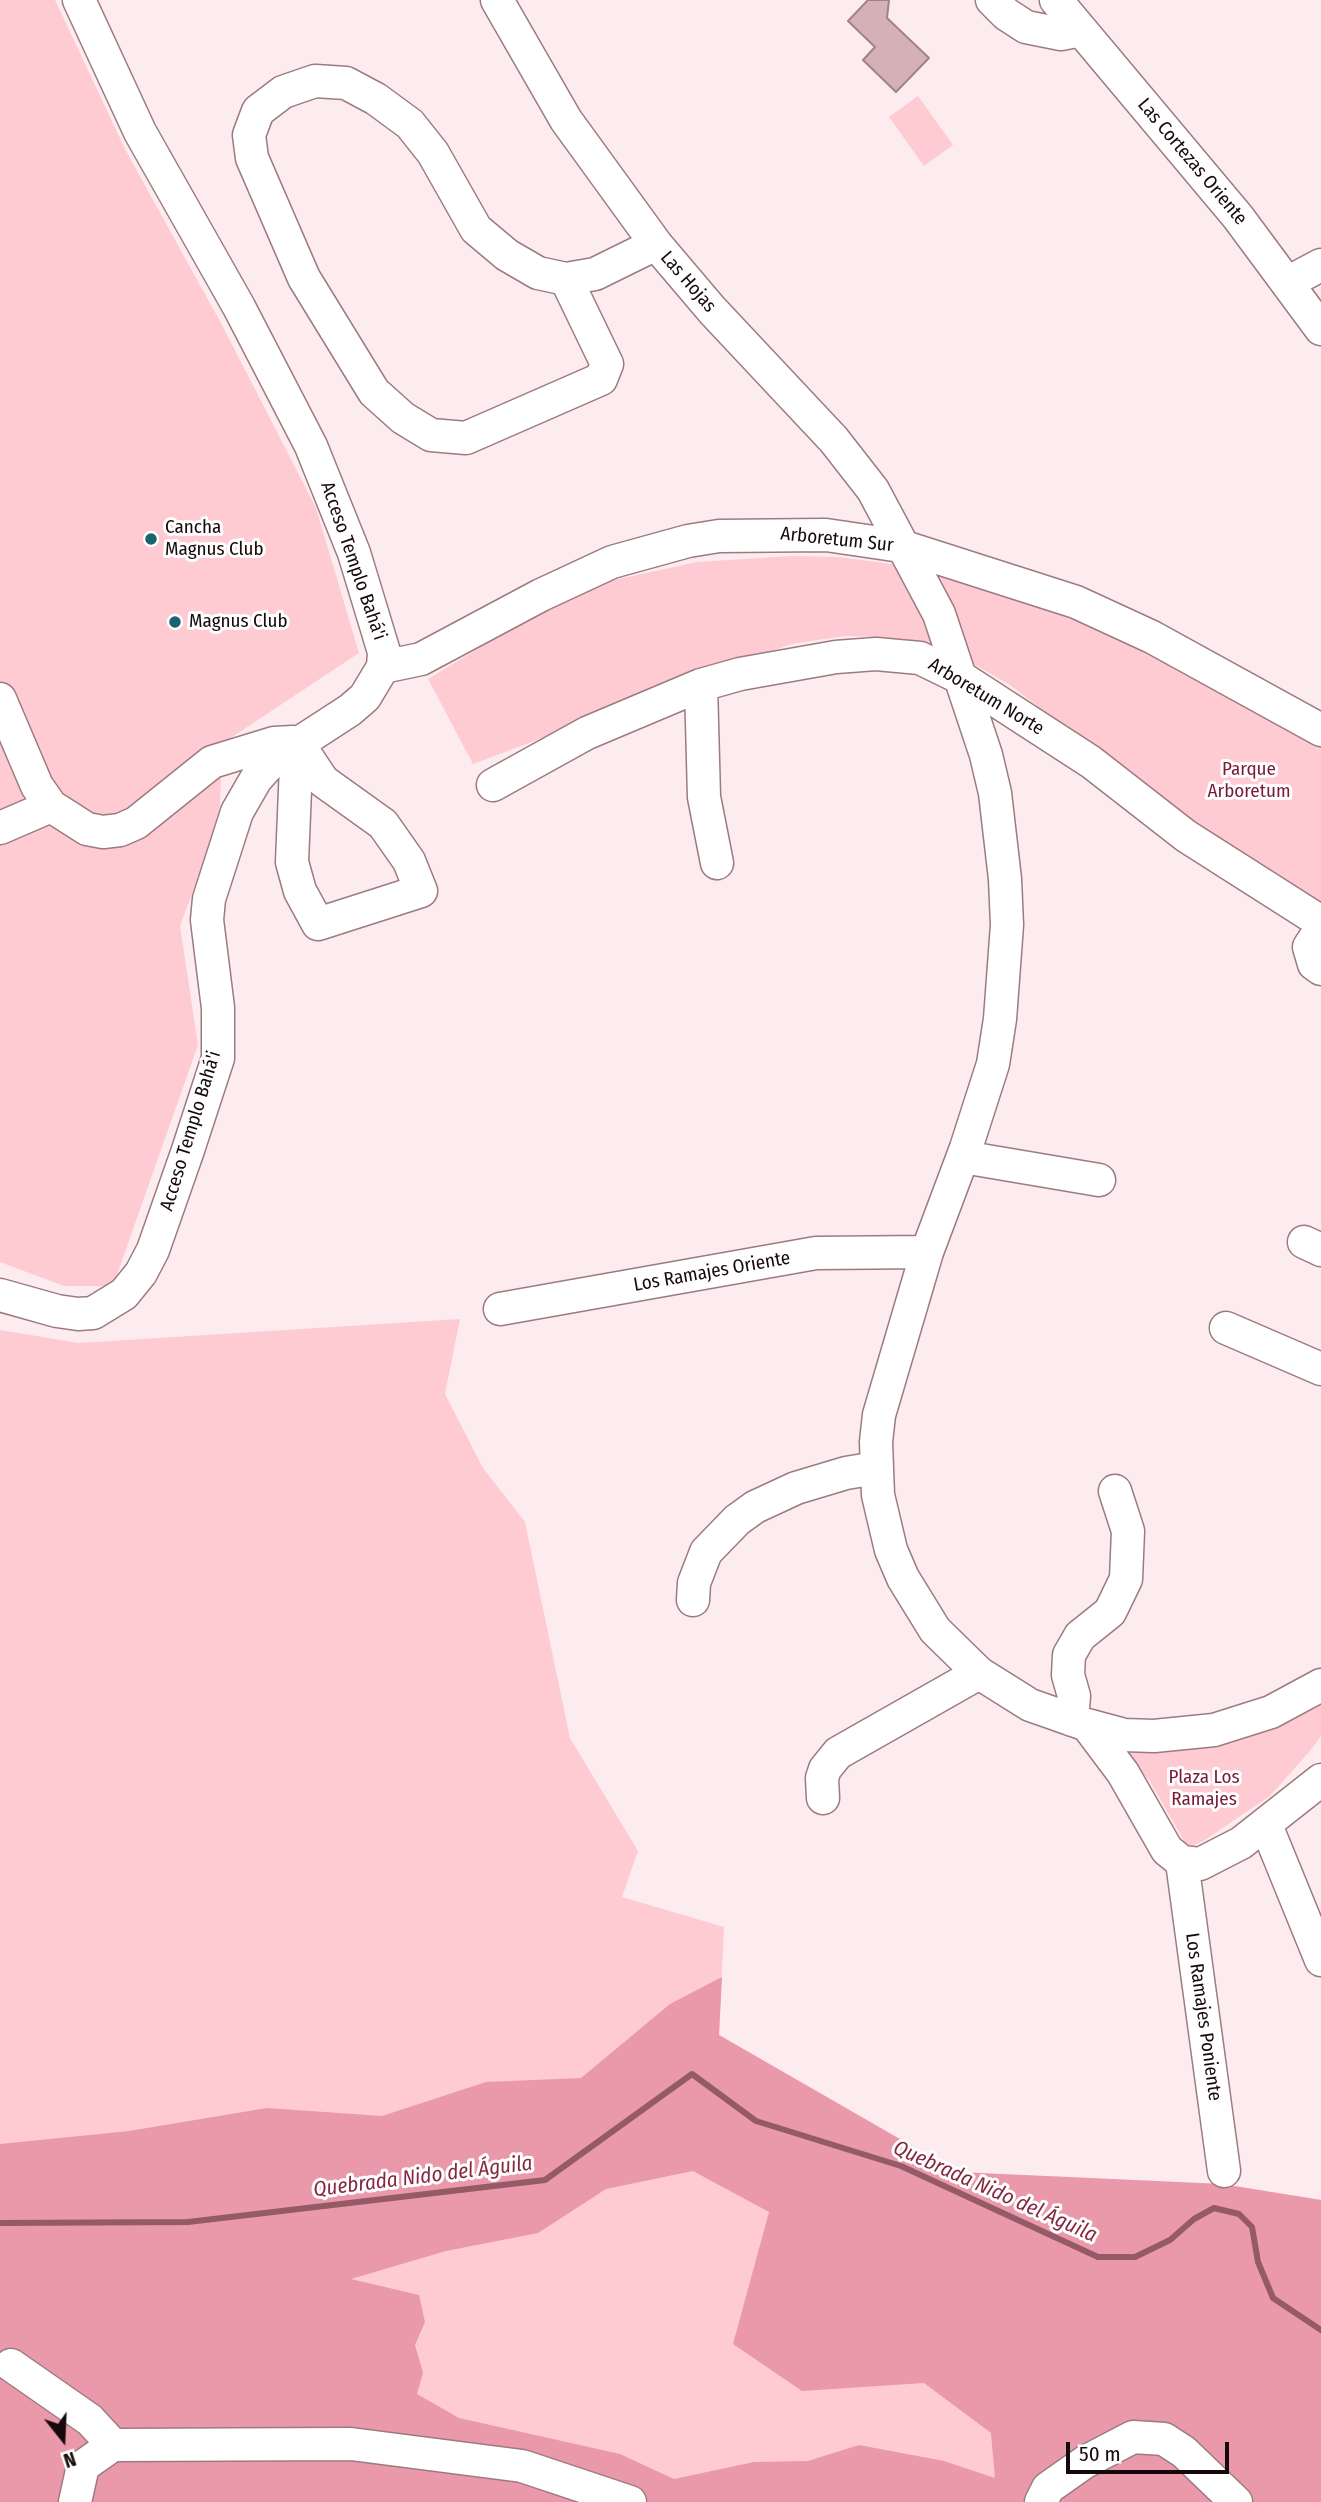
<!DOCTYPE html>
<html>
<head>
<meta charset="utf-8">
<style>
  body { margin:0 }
  #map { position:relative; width:1321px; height:2502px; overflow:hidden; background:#fcecef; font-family:"Fira Sans Condensed",sans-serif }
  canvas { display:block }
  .north { position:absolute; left:28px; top:2404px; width:70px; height:70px; -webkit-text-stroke:5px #fefefe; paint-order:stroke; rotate:162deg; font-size:19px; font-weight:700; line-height:28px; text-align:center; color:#15090b }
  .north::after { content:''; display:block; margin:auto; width:24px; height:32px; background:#15090b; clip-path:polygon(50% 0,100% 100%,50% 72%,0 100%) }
  .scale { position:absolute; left:1066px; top:2442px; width:163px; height:32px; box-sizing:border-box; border:4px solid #15090b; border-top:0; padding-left:9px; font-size:21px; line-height:24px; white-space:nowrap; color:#15090b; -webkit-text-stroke:5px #fefefe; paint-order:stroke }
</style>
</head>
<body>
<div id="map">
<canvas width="1321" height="2502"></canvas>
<div class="north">N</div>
<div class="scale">50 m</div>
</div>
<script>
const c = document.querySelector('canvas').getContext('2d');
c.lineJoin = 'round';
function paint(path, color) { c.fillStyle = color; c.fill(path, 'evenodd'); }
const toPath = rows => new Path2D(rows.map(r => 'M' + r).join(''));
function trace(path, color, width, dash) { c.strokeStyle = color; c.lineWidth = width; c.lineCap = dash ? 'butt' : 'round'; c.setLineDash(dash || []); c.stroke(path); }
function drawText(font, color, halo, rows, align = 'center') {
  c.font = font + ' "Fira Sans Condensed",sans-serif'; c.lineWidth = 6; c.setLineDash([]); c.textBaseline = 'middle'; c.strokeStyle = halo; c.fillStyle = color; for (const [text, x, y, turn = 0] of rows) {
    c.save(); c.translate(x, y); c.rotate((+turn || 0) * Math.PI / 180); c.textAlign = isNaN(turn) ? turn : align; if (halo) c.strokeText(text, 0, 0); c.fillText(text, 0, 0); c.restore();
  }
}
const green = toPath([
  [0,0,55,0,126,151,222,325,316,508,359,653,223,743,219,821,180,926,198,1045,113,1286,64,1286,0,1262],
  [918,96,953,145,924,166,889,117],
  [791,556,839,557,930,569,1062,610,1145,651,1184,675,1321,736,1321,906,1221,848,1010,685,968,661,922,645,872,637,845,636,791,644,473,764,428,679,514,627,605,582,697,562],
  [460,1319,445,1394,483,1468,525,1522,570,1738,638,1851,622,1897,724,1927,719,2035,958,2172,1222,2184,1321,2200,1321,2502,0,2502,0,1330,79,1343],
  [1321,1698,1321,1736,1310,1751,1270,1796,1205,1840,1188,1848,1149,1780,1121,1750,1175,1751,1229,1742,1281,1722]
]);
const forest = toPath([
  [722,1977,719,2035,957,2172,1222,2184,1321,2200,1321,2502,0,2502,0,2144,129,2131,267,2108,382,2116,486,2082,581,2078,670,2004],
  [693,2171,769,2212,733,2344,802,2391,924,2383,991,2433,995,2478,944,2461,859,2445,808,2461,754,2462,674,2479,620,2454,459,2418,417,2394,423,2373,415,2345,425,2322,419,2295,351,2279,446,2251,538,2233,606,2189]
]);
const stream = toPath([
  [0,2223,188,2222,545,2180,692,2074,756,2121,901,2166,1098,2257,1135,2257,1170,2240,1194,2219,1214,2208,1239,2214,1252,2227,1258,2262,1273,2298,1321,2330]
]);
const building = toPath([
  [868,0,889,0,887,18,929,58,896,92,863,60,875,47,848,21,868,0]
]);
const minor = toPath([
  [497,0,566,120,656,244,712,310,834,440,873,490,939,614,986,755,995,793,1005,879,1007,925,1000,1019,993,1064,966,1148,927,1252,879,1415,876,1442,878,1495,891,1550,903,1578,935,1630,979,1673,1030,1705,1087,1725,1124,1735,1154,1736,1214,1730,1271,1712,1321,1685],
  [992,0,1006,14,1026,27,1061,34,1081,30],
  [1056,0,1238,217,1321,329],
  [566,279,607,364,601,379,466,438,431,435,403,418,374,392,304,278,252,158,249,135,258,111,283,92,315,81,346,83,376,99,410,124,433,153,476,229,507,255,538,273,566,279,595,274,656,244],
  [1289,282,1321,265],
  [383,667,421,659,541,595,612,562,688,541,719,536,826,535,901,546,1076,602,1152,637,1321,730],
  [701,685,704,797,717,863],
  [0,699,37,786,51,806,87,829,103,832,120,830,136,823,212,762,274,743,293,742],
  [297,742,323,781,383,824,409,861,421,891,318,924,300,891,292,862,297,742],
  [493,785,587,733,701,685,740,674,836,657,876,654,920,658,963,679,1091,762,1186,836,1321,922],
  [0,828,51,806],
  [1321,929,1309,947,1314,964,1321,969],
  [963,1157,1099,1180],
  [1304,1242,1321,1250],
  [0,1295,57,1311,78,1314,93,1313,124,1294,141,1273,153,1250,188,1150,218,1058,218,1008,207,920,209,899,237,812,256,779,273,760,350,710,365,697,383,667,384,652,354,553,311,446,239,307,140,132,79,0],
  [500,1309,816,1253,927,1252],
  [1226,1328,1321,1369],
  [693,1600,694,1583,706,1552,737,1520,755,1507,796,1488,846,1473,876,1468],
  [1072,1720,1074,1696,1068,1675,1069,1655,1080,1636,1110,1612,1126,1579,1128,1531,1115,1491],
  [1087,1725,1123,1773,1167,1850,1182,1862,1200,1864,1241,1843,1321,1780],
  [823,1798,822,1778,825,1769,838,1753,979,1673],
  [1266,1825,1321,1960],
  [1182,1862,1224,2171],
  [11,2365,90,2420,113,2445,351,2444,522,2466,630,2502],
  [75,2502,83,2466,113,2445],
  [1041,2502,1048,2488,1085,2462,1133,2437,1164,2439,1184,2452,1236,2502]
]);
const markers = [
  [151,539,7,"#1b6272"],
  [175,622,7,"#1b6272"]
];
const streetNames = [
  ["Las Cortezas Oriente",1192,162,50],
  ["Las Hojas",688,282,49],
  ["Arboretum Sur",837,540,6],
  ["Acceso Templo Bahá'i",353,561,71],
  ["Arboretum Norte",986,697,31],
  ["Acceso Templo Bahá'i",191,1131,-73],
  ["Los Ramajes Oriente",712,1272,-10],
  ["Los Ramajes Poniente",1203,2017,82]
];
const poiNames = [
  ["Cancha",165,528],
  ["Magnus Club",165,550],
  ["Magnus Club",189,622]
];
const parkNames = [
  ["Parque",1249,770],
  ["Arboretum",1249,792],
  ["Plaza Los",1204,1778],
  ["Ramajes",1204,1800]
];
const waterNames = [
  ["Quebrada Nido del Águila",423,2177,-7],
  ["Quebrada Nido del Águila",995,2192,24]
];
paint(green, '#fecbd3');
paint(forest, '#e999a9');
trace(stream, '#945a65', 6);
paint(building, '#d4b1b6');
trace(building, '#a38187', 2);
trace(minor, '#9c7b80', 35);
trace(minor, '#fff', 32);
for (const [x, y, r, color] of markers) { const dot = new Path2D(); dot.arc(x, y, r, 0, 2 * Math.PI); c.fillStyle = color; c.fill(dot); trace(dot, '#fefefe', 2.5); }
drawText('19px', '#15090b', '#fefefe', streetNames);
drawText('19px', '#15090b', '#fefefe', poiNames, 'left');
drawText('19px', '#771b38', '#fefefe', parkNames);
drawText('italic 21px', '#842842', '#fefefe', waterNames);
</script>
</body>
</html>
